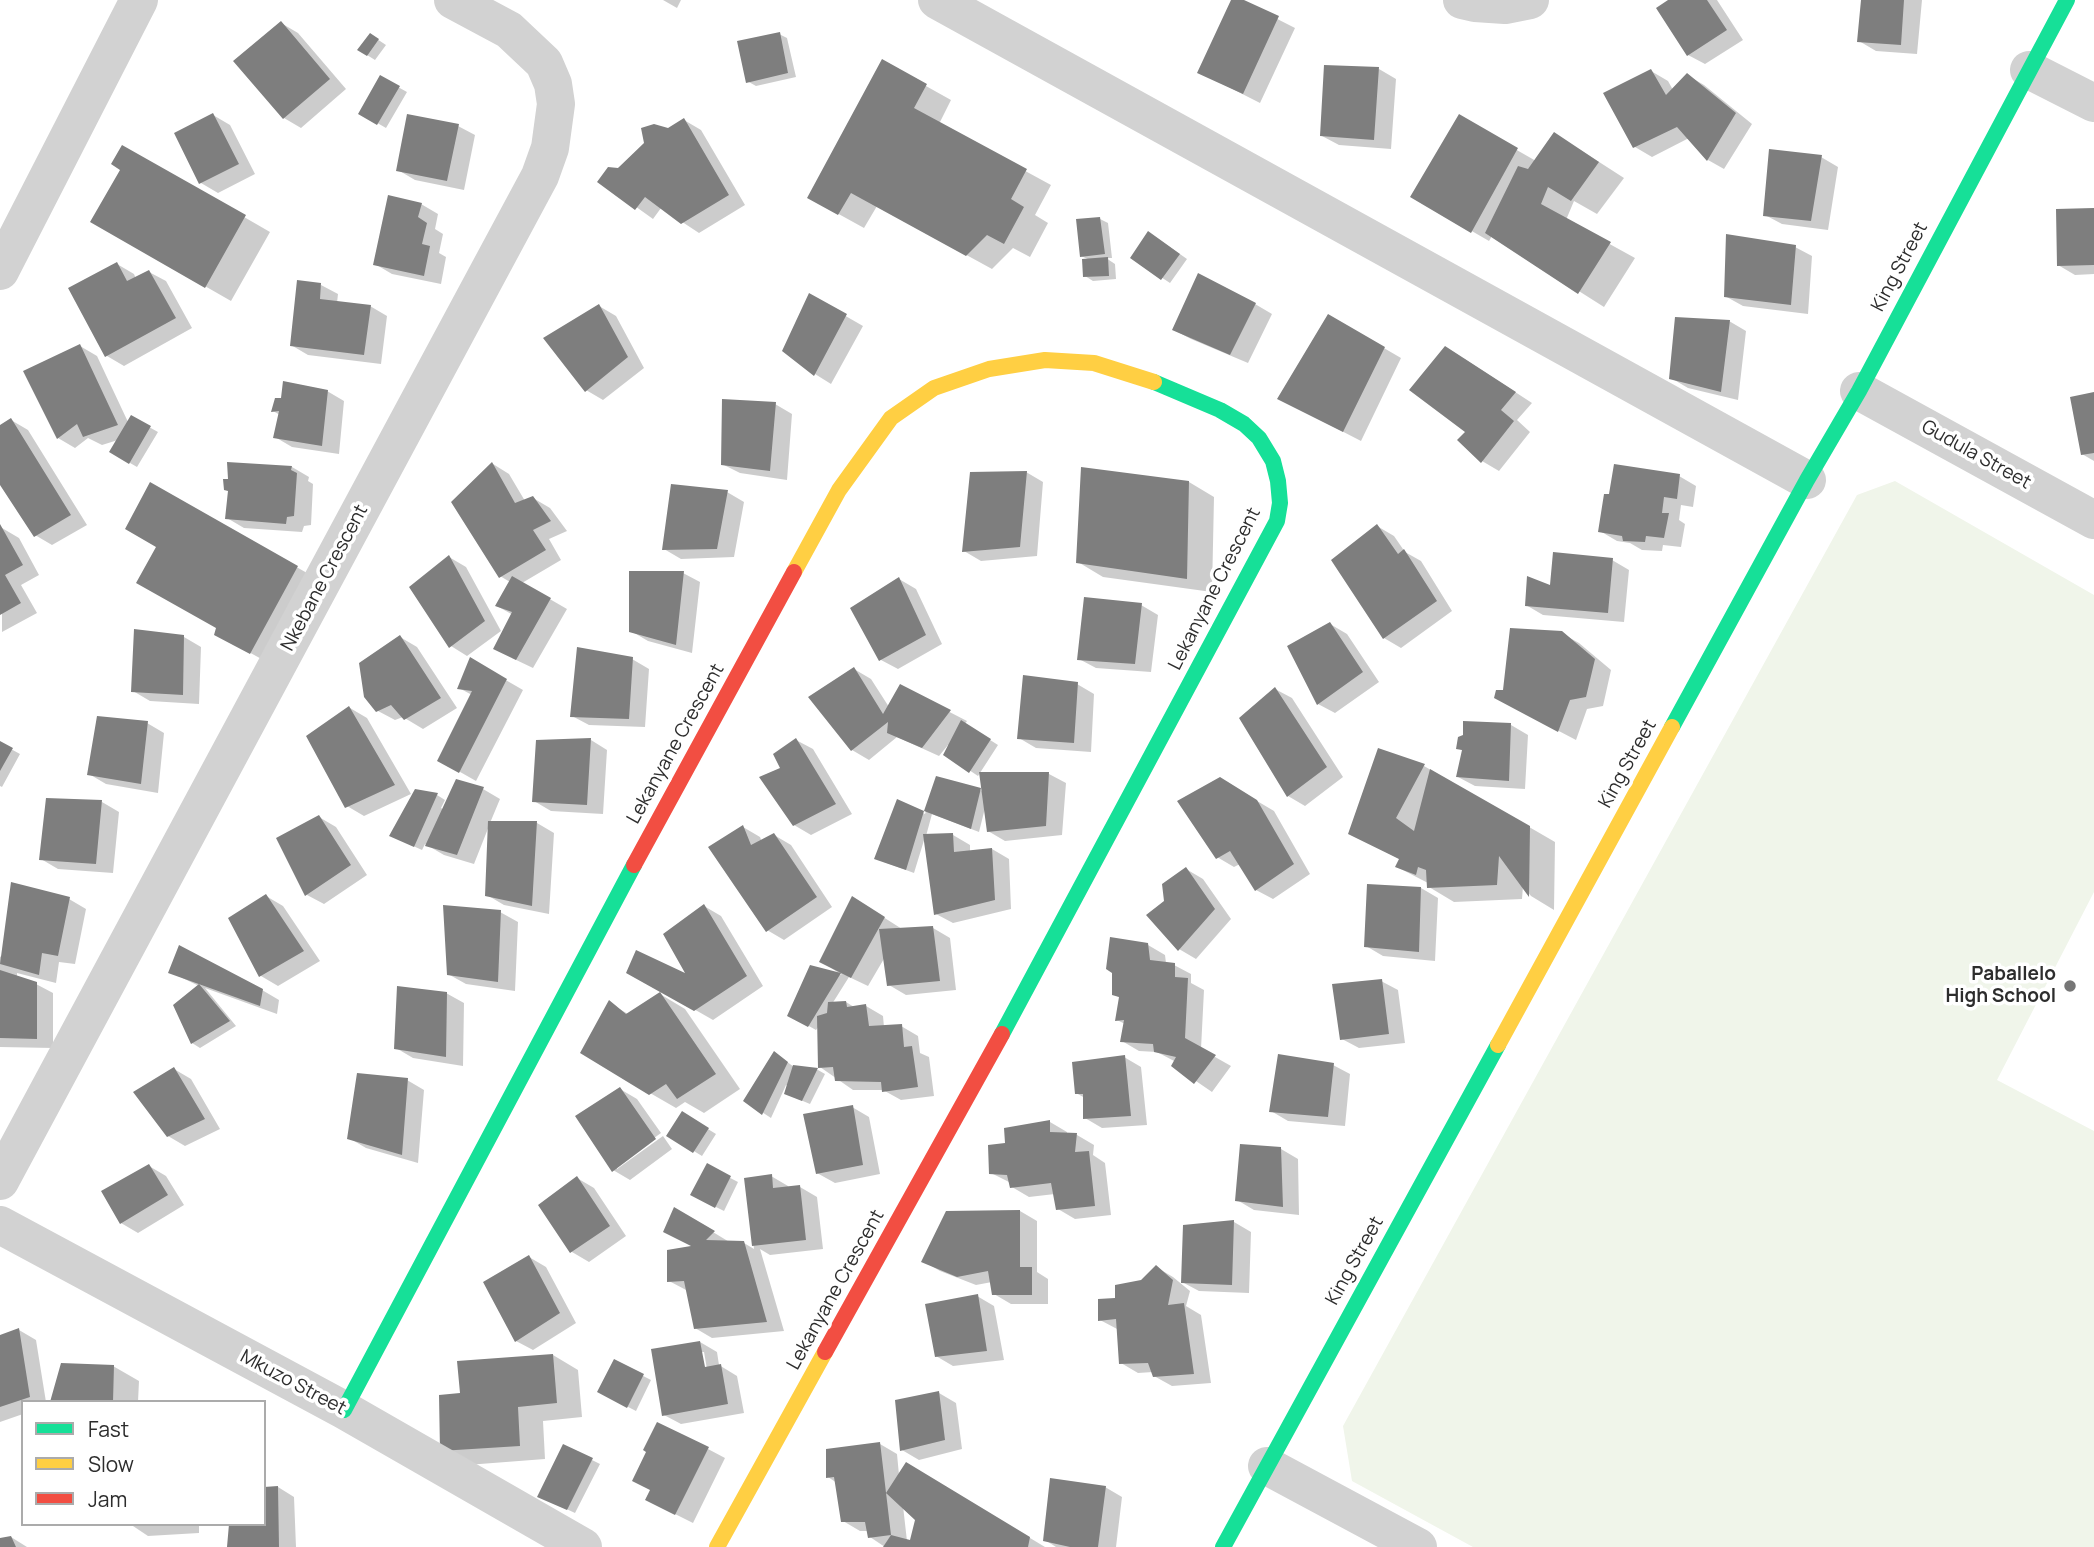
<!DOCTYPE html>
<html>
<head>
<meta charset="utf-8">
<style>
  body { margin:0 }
  #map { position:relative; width:2094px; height:1547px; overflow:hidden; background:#fff; font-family:Manrope,sans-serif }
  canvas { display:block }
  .legend { position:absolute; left:21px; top:1400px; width:245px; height:126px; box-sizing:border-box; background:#fff; border:2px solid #ababab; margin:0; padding:9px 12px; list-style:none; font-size:21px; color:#2d2d2d }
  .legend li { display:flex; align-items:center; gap:14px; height:35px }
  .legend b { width:35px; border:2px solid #ababab }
</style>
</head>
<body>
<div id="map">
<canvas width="2094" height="1547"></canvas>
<ul class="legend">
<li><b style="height:9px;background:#16e098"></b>Fast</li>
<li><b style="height:9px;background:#ffcf43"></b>Slow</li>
<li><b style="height:9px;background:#f24e42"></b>Jam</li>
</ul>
</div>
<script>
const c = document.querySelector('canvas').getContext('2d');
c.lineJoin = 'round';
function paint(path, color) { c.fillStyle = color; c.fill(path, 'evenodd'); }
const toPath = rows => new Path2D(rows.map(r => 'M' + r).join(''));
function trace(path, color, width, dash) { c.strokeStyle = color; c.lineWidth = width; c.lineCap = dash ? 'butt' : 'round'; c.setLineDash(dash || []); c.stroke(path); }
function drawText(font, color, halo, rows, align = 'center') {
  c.font = font + ' Manrope,sans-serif'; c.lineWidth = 7; c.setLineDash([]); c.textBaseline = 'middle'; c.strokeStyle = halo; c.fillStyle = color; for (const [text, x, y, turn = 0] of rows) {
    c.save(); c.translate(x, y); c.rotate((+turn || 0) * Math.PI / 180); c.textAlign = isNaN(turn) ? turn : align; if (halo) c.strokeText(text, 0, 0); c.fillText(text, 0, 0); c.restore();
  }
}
const green = toPath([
  [1895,481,2094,595,2094,892,1997,1080,2094,1131,2094,1547,1473,1547,1352,1481,1343,1426,1857,495]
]);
const shadow = toPath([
  [663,0,681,0,677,8],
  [1233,0,1240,0,1295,28,1260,103,1199,72],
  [1671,0,1717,0,1743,40,1705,64,1688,55],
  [1863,0,1922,0,1917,54,1876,51,1859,41],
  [281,23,298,33,346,89,301,128,284,118],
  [779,34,787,38,796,77,756,86,747,81],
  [371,35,386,45,375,60,367,55],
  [883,62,951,100,939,124,1051,185,1035,215,1048,223,1030,257,1013,248,992,269,877,206,864,228,835,212],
  [1379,69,1396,79,1391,149,1339,145,1322,136],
  [1651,71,1668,81,1673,90,1687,75,1704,85,1752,124,1724,169,1708,160,1689,138,1652,157,1635,147],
  [380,77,407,92,386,128,360,113],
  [213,115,230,125,255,174,218,193,201,183],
  [1459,117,1536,161,1579,149,1624,178,1597,214,1574,201,1566,220,1635,258,1604,307,1492,236,1489,241,1413,197],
  [684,120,701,130,745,205,699,233,661,208,653,219,600,181],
  [458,126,475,135,464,190,415,180,398,170],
  [123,147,270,232,231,301,93,222,122,169],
  [1821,157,1838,167,1828,230,1782,224,1765,215],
  [421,204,438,214,435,229,443,234,439,253,446,257,441,284,392,274,375,264],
  [2094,210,2094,274,2075,275,2058,265],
  [1100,219,1108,223,1112,258,1106,258,1115,264,1116,279,1093,281,1085,276,1090,260,1081,256],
  [1157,238,1187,259,1170,283,1132,258],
  [1795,247,1812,256,1808,314,1743,306,1725,296],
  [117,264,134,274,136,279,149,272,166,281,192,328,124,366,107,356],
  [321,285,338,294,337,303,370,306,387,316,381,364,308,355,291,345],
  [809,295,863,326,831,384,815,374],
  [1255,304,1272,314,1248,363,1191,339,1174,330],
  [599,306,616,316,644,368,603,400,586,390],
  [1329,316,1401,358,1361,441,1297,408],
  [1729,321,1746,331,1738,400,1688,388,1671,378],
  [80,346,97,356,128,422,131,417,158,432,137,467,111,452,118,440,102,445,88,438,75,448,58,438,25,372],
  [1463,358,1532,403,1517,420,1530,432,1499,471,1482,461,1468,432],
  [327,391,344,401,339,454,292,447,275,437,280,415,273,411],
  [2094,394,2094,461,2082,454],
  [775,404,792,414,787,480,740,473,722,464],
  [11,420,28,430,87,525,52,545,35,535,0,482,0,427],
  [229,464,292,467,309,477,308,481,313,484,311,525,304,526,302,532,244,528,227,518],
  [493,464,509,474,525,501,533,498,550,508,567,531,549,539,561,560,522,583,567,609,533,668,512,658,513,615,497,606,510,582,500,576],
  [1026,472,1043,482,1037,556,981,561,964,551],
  [1679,476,1696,486,1693,507,1681,505,1679,520,1685,524,1681,547,1663,545,1662,551,1642,550,1630,543,1617,541,1600,531],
  [1189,482,1214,497,1212,592,1103,577,1078,562],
  [151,485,323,582,276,667,216,634,218,627,158,546],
  [727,492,744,502,734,557,681,559,664,549],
  [1377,526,1394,536,1405,552,1421,561,1452,611,1401,648,1384,638],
  [2,528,19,538,39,575,21,585,37,613,2,632],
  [449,557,466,567,501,631,467,656,451,646],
  [1612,560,1629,570,1624,622,1543,615,1526,605,1551,587],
  [683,573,700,582,692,653,648,641,631,631],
  [899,579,916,589,942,644,898,669,881,660],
  [1141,605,1158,615,1151,672,1096,668,1079,659],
  [1330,624,1347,634,1379,682,1335,713,1318,704],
  [1561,633,1579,643,1611,670,1603,706,1587,709,1576,740,1513,707,1504,692],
  [184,637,201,647,199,704,150,701,133,691],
  [400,637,417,647,457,708,423,729,403,717,395,720,378,711],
  [632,659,649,669,645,727,589,725,572,716],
  [471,660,523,690,476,781,439,760,472,695,459,688],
  [854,669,871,679,889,707,901,687,967,721,965,724,998,745,978,776,945,754,950,746,948,745,939,756,897,737,869,760,852,750],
  [1077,684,1094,694,1091,752,1036,748,1019,738],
  [1275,689,1292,698,1343,777,1305,806,1288,796],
  [350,708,367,718,411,794,364,816,347,806],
  [147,723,164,733,158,793,106,784,89,774],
  [1511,725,1528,735,1525,789,1475,786,1458,777,1464,751,1458,748],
  [591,740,607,750,603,814,551,811,534,801],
  [796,740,813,749,852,814,811,835,794,825,782,768],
  [0,743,20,754,2,787,0,786],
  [1424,766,1555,842,1554,910,1531,896,1523,886,1522,899,1454,902,1429,887,1428,883,1397,867,1401,860,1350,833],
  [981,774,1049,774,1066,783,1062,835,1005,841,988,831,985,808,979,832,932,814,926,836,953,835,970,845,970,852,992,849,1009,859,1011,909,953,923,936,914,925,837,914,873,884,862,898,801,925,814,937,778,983,791],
  [1220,779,1274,811,1310,874,1273,899,1256,890,1240,864,1234,867,1217,857],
  [483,789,500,799,490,823,537,823,554,833,549,914,504,905,487,895,489,826,474,864,444,855,425,844,422,850,400,840,437,795,445,800,441,808,444,810],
  [102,802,119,812,113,873,58,869,41,859],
  [319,817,336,827,367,875,324,904,307,895],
  [743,827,760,837,762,842,774,835,791,845,832,907,784,940,767,930],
  [1186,869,1203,879,1231,919,1196,959,1179,949,1166,902],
  [1421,888,1438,898,1435,961,1383,956,1366,946],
  [266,896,283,906,320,961,278,986,261,976,231,919],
  [69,899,86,909,75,964,59,962,56,983,17,973,17,978,36,984,53,993,53,1048,0,1047,0,957],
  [704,906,721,916,763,986,713,1020,629,972,690,977],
  [869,908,902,929,933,928,950,938,956,990,906,995,889,985,885,957,868,986,849,977,832,1004,846,1002,854,1007,866,1006,883,1016,884,1027,901,1026,918,1036,920,1053,929,1057,934,1096,901,1100,883,1090,853,1090,820,1067,819,1026,816,1030,789,1015,811,967,842,975,822,962],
  [500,912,518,922,515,991,466,984,448,974],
  [1148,945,1165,955,1166,963,1174,965,1191,974,1191,983,1204,990,1201,1049,1231,1066,1212,1092,1174,1066,1176,1062,1157,1052,1139,1051,1122,1041,1125,1024,1117,1020,1120,998,1114,994],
  [170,972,262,990,279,1000,277,1014,205,988,236,1026,200,1048,192,1043,199,986],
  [1381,981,1398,990,1405,1043,1359,1048,1342,1039],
  [446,993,464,1003,463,1066,413,1058,396,1048],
  [660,994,685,1009,740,1089,704,1113,685,1102,676,1108,650,1093,609,1003,628,1014],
  [1124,1057,1141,1067,1147,1125,1102,1128,1085,1118,1085,1098,1076,1093],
  [782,1058,794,1067,818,1070,825,1074,810,1104,786,1094,788,1086,786,1085,771,1118,745,1101],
  [1333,1065,1350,1074,1345,1126,1288,1121,1271,1111],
  [174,1069,191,1079,220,1129,185,1146,168,1136],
  [407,1080,424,1090,418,1163,366,1148,349,1138],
  [620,1089,637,1099,661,1133,617,1165,617,1169,663,1136,672,1149,630,1180,613,1170],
  [852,1107,869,1117,880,1174,835,1183,817,1173],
  [690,1118,716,1134,702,1156,669,1136],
  [1050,1122,1067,1132,1067,1135,1077,1135,1094,1145,1093,1155,1105,1163,1111,1215,1075,1219,1058,1209,1055,1194,1029,1197,1012,1187,1011,1183,991,1173,1006,1145,1006,1129],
  [1281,1149,1298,1159,1299,1215,1254,1210,1237,1200],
  [149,1166,166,1176,184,1205,138,1233,121,1223],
  [707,1166,738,1182,724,1211,700,1199],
  [771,1176,788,1186,789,1188,800,1187,817,1197,823,1249,770,1255,760,1249,784,1331,712,1338,695,1328,688,1291,669,1281,695,1247,675,1209,731,1243,744,1243,754,1249,746,1179],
  [577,1178,594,1188,626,1236,589,1262,572,1252],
  [1020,1211,1037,1221,1037,1272,1048,1279,1048,1304,1011,1304,994,1294,992,1282,976,1285,940,1271,923,1261],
  [1234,1222,1251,1232,1249,1293,1199,1291,1182,1282,1185,1226],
  [529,1257,546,1267,576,1323,533,1350,516,1341],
  [1156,1267,1173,1277,1190,1291,1186,1306,1201,1315,1211,1383,1172,1386,1154,1376,1153,1372,1138,1373,1121,1363,1119,1330,1100,1320,1116,1299,1142,1282],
  [977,1296,994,1306,1004,1360,953,1366,936,1356],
  [19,1330,36,1340,46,1402,23,1402,23,1414,0,1422,0,1336],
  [700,1342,717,1352,719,1365,737,1376,744,1413,681,1424,664,1415],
  [701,1352,704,1352,708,1375,704,1375],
  [553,1355,578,1370,582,1417,543,1421,545,1459,467,1465,442,1450,462,1395],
  [614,1361,651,1380,636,1411,599,1392],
  [113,1366,139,1381,138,1402,52,1402],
  [939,1393,956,1403,962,1449,919,1460,902,1450],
  [880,1444,897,1454,899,1475,932,1479,1045,1547,885,1547,870,1537,869,1531,860,1531,843,1521,837,1483,828,1477],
  [903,1506,917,1519,911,1542,907,1541],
  [708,1449,725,1458,693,1523,665,1509],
  [592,1460,600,1464,575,1513,547,1500],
  [278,1487,294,1497,296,1547,229,1547,264,1524],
  [1105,1487,1122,1497,1116,1547,1056,1547,1045,1540],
  [130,1524,199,1524,199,1533,148,1536],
  [11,1537,27,1547,0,1547,0,1540]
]);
const building = toPath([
  [1231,0,1244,0,1279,16,1243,94,1197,73],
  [1668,0,1707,0,1727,30,1687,56,1656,8],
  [1861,0,1904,0,1901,45,1857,42],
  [281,21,330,79,283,119,233,61],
  [780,32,788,73,746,83,737,41],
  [370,33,379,39,367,56,357,50],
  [882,59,927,84,914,108,1027,169,1011,199,1024,207,1004,244,987,235,966,256,851,193,838,215,807,198],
  [1324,65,1379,67,1374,140,1320,136],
  [1651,69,1666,95,1687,73,1736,113,1707,161,1677,127,1633,148,1603,93],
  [380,75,400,86,377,125,358,114],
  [213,113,239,164,199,184,174,133],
  [407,114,459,124,447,181,396,171],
  [1459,114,1518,148,1471,233,1410,197],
  [684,118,729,195,681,224,645,197,635,210,597,182,608,167,618,168,644,143,641,128,654,124,668,128],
  [1554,132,1599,162,1571,201,1548,187,1541,204,1611,242,1578,294,1485,233,1518,166,1528,169],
  [122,145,246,215,205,288,90,222,120,170,111,164],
  [1769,149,1822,155,1811,221,1763,216],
  [388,195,422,203,418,217,427,223,422,244,430,246,424,276,373,265],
  [2094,208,2094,265,2057,266,2056,209],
  [1100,217,1105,254,1080,257,1076,219],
  [1148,231,1180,254,1161,280,1130,258],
  [1726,234,1796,245,1791,305,1724,297],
  [1108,257,1109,276,1083,277,1082,259],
  [117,262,127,281,149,270,176,318,105,357,68,288],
  [1198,273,1256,303,1230,355,1172,330],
  [297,280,321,283,320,299,371,305,364,355,290,346],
  [809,293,847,314,814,376,782,351],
  [599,304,628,357,585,392,543,338],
  [1328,314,1385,347,1343,432,1277,399],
  [1675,317,1730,320,1721,392,1669,379],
  [80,344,118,425,83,437,77,424,57,439,23,371],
  [1445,346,1516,392,1501,410,1514,421,1481,463,1457,440,1465,432,1409,390],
  [283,381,328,390,322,446,273,438,279,411,271,412,275,398,281,398],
  [2094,392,2094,453,2081,455,2070,397],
  [722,399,776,402,770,471,721,465],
  [131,415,151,426,129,464,109,452],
  [11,418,71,515,34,537,0,485,0,425],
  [227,462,292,466,291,470,297,473,294,516,287,517,286,524,225,519,228,491,224,490,223,479,228,479],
  [492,462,515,503,533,496,551,521,533,530,546,550,499,578,451,502],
  [1614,464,1680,474,1677,499,1664,497,1662,513,1669,513,1664,538,1646,536,1645,542,1623,541,1622,536,1598,532,1604,494,1609,494],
  [1081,467,1189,481,1187,579,1076,563],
  [1027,471,1020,547,962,552,970,472],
  [150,482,298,566,250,654,214,635,216,628,136,583,156,547,125,529],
  [671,484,728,490,717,549,662,550],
  [0,524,23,565,5,575,21,603,0,615],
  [1377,524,1398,554,1404,549,1437,601,1383,639,1331,560],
  [1553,552,1613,558,1608,613,1525,606,1527,576,1550,585],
  [449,555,485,621,449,648,409,587],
  [629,571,684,571,676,645,629,632],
  [512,576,551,598,516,660,493,649,512,612,495,606],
  [899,577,926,635,879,661,850,608],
  [1084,597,1142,603,1135,664,1077,660],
  [1330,622,1363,672,1317,705,1287,646],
  [1510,628,1562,631,1595,659,1586,697,1570,700,1558,732,1494,698,1496,690,1503,690],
  [134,629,184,635,183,695,131,692],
  [400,635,441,698,404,720,391,705,376,712,364,697,359,663],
  [577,647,633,657,629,719,570,717],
  [470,657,507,679,459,773,437,761,472,691,457,689],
  [854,667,883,714,900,684,951,710,922,748,887,733,888,722,851,751,808,697],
  [1023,675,1078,682,1074,743,1017,739],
  [1275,687,1327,767,1287,797,1239,718],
  [349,706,395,785,345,808,306,736],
  [97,716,148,721,141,784,87,775],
  [961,720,991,739,969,773,943,755],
  [1463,721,1511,723,1509,781,1456,777,1462,750,1456,749,1458,737,1463,735],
  [591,738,587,805,532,802,536,740],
  [796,738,836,804,793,826,759,777,780,768,773,754],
  [0,741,13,748,0,771],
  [1378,748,1425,764,1396,818,1414,831,1430,769,1530,826,1529,897,1499,856,1497,885,1427,888,1426,870,1418,867,1416,875,1395,867,1399,859,1348,834],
  [979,772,1049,772,1046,826,987,832],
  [936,776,981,788,971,829,924,811],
  [1220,777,1257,800,1294,864,1255,891,1230,851,1216,859,1177,801],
  [456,779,484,787,457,855,425,846],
  [415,789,438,793,414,847,389,836],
  [46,798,102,800,96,864,39,860],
  [897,799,924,811,906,870,874,859],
  [319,815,351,865,305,896,276,838],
  [488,821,537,821,532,906,485,896],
  [743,825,751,845,774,833,817,897,766,932,708,847],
  [953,833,954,852,992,848,995,900,934,915,923,834],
  [1186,867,1215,909,1178,951,1146,915,1164,901,1162,884],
  [11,882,70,897,58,956,42,953,39,975,0,964],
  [1367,884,1421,887,1419,952,1364,947],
  [266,894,304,951,259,977,228,918],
  [852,896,885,917,851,978,819,962],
  [704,904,747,976,694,1011,626,973,636,950,685,973,663,934],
  [443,905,501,910,498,982,447,975],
  [933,926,940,981,887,986,879,929],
  [1110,937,1148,943,1150,960,1175,963,1175,977,1188,978,1185,1038,1216,1055,1194,1084,1171,1066,1176,1057,1154,1052,1153,1044,1120,1042,1124,1020,1115,1021,1119,997,1112,995,1112,973,1106,969],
  [179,945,263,989,260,1006,168,973],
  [810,965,841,973,808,1027,787,1016],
  [0,970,37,982,37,1039,0,1038],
  [1382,979,1389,1034,1340,1040,1332,984],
  [199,984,230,1021,191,1044,173,1005],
  [397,986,447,992,446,1057,394,1049],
  [660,992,716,1074,677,1099,666,1084,649,1095,580,1053,609,1000,626,1014],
  [846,1001,847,1007,866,1004,869,1026,902,1024,904,1047,912,1046,918,1087,882,1092,881,1082,835,1081,833,1067,818,1068,817,1016,827,1013,828,1002],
  [774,1051,788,1062,762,1115,743,1101],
  [1278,1054,1334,1063,1328,1117,1269,1112],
  [1125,1055,1131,1116,1083,1119,1083,1094,1075,1094,1072,1062],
  [793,1065,818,1068,802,1101,784,1094],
  [174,1067,205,1119,167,1137,133,1092],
  [357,1073,408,1078,402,1155,347,1139],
  [620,1087,656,1139,612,1172,575,1116],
  [853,1105,863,1165,816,1174,803,1114],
  [682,1111,709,1128,693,1153,666,1136],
  [1050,1120,1050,1132,1077,1133,1075,1152,1089,1151,1095,1206,1056,1210,1051,1183,1010,1188,1007,1175,989,1174,988,1145,1005,1143,1004,1128],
  [1240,1144,1281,1147,1283,1207,1235,1201],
  [707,1163,731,1176,715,1208,690,1195],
  [149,1164,168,1195,120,1224,101,1191],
  [772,1174,773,1188,800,1185,806,1240,752,1246,744,1178],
  [577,1176,610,1226,570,1253,538,1205],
  [674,1207,715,1231,706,1240,744,1241,767,1322,694,1329,684,1281,667,1282,667,1250,691,1246,663,1232],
  [1020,1210,1020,1267,1032,1267,1032,1295,992,1295,988,1271,957,1277,921,1262,946,1211],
  [1234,1220,1232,1285,1181,1283,1183,1225],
  [529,1255,560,1313,515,1342,483,1282],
  [1156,1265,1173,1280,1168,1305,1184,1303,1194,1374,1153,1377,1148,1363,1119,1364,1116,1319,1098,1321,1098,1299,1115,1298,1115,1285,1141,1280],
  [978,1294,987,1351,935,1357,925,1304],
  [19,1328,30,1397,0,1407,0,1335],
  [700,1341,705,1367,721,1364,728,1404,662,1416,651,1349],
  [553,1354,557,1403,518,1407,520,1446,440,1451,439,1395,460,1393,457,1361],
  [614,1359,644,1374,627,1408,597,1392],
  [61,1363,114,1365,113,1402,50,1402],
  [939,1391,945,1440,900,1451,895,1400],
  [657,1422,709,1447,675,1515,645,1500,650,1490,632,1481,646,1452,643,1450],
  [880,1442,891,1535,868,1538,865,1522,841,1522,834,1477,826,1478,826,1449],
  [563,1444,593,1458,567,1510,537,1497],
  [906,1462,1030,1537,1028,1547,883,1547,891,1535,910,1540,915,1520,886,1493],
  [1050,1478,1106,1486,1098,1547,1070,1547,1043,1541],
  [278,1486,279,1547,227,1547,229,1524,264,1524,264,1487],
  [11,1536,16,1547,0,1547,0,1538]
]);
const street = toPath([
  [937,0,1807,480],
  [1462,0,1475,3,1505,5,1530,0],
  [2029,70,2094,103],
  [0,271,139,0],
  [1859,391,2094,520],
  [0,1181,540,176,550,148,556,104,553,84,544,63,509,30,453,0],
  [0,1225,344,1410,583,1547],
  [1267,1466,1418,1547]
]);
const fast = toPath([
  [1672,727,1807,480,1859,391,2067,0],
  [1002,1034,1277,521,1280,503,1278,481,1273,461,1259,438,1244,424,1220,410,1154,382],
  [344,1410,634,865],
  [1223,1547,1498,1045]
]);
const slow = toPath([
  [794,572,839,490,891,418,934,388,989,369,1045,360,1094,363,1154,382],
  [1498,1045,1672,727],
  [717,1547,825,1352]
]);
const jam = toPath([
  [634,865,794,572],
  [825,1352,1002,1034]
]);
const markers = [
  [2070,986,7,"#767676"]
];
const streetNames = [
  ["King Street",1900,267,-62],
  ["Gudula Street",1976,455,29],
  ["Nkebane Crescent",325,578,-62],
  ["Lekanyane Crescent",1215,589,-63],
  ["Lekanyane Crescent",676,744,-61],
  ["King Street",1628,764,-61],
  ["King Street",1355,1261,-61],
  ["Lekanyane Crescent",836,1290,-61],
  ["Mkuzo Street",293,1383,28]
];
const poiNames = [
  ["Paballelo",2056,975],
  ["High School",2056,997]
];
paint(green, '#f0f5ea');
paint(shadow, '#0003');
paint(building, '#7e7e7e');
trace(street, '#d2d2d2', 38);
trace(fast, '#16e098', 16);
trace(slow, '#ffcf43', 16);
trace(jam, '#f24e42', 16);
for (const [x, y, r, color] of markers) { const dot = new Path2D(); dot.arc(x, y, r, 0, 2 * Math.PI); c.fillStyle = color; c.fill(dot); trace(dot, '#fff', 2.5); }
drawText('19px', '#2d2d2d', '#fff', streetNames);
drawText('bold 19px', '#2d2d2d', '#fff', poiNames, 'right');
</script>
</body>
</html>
